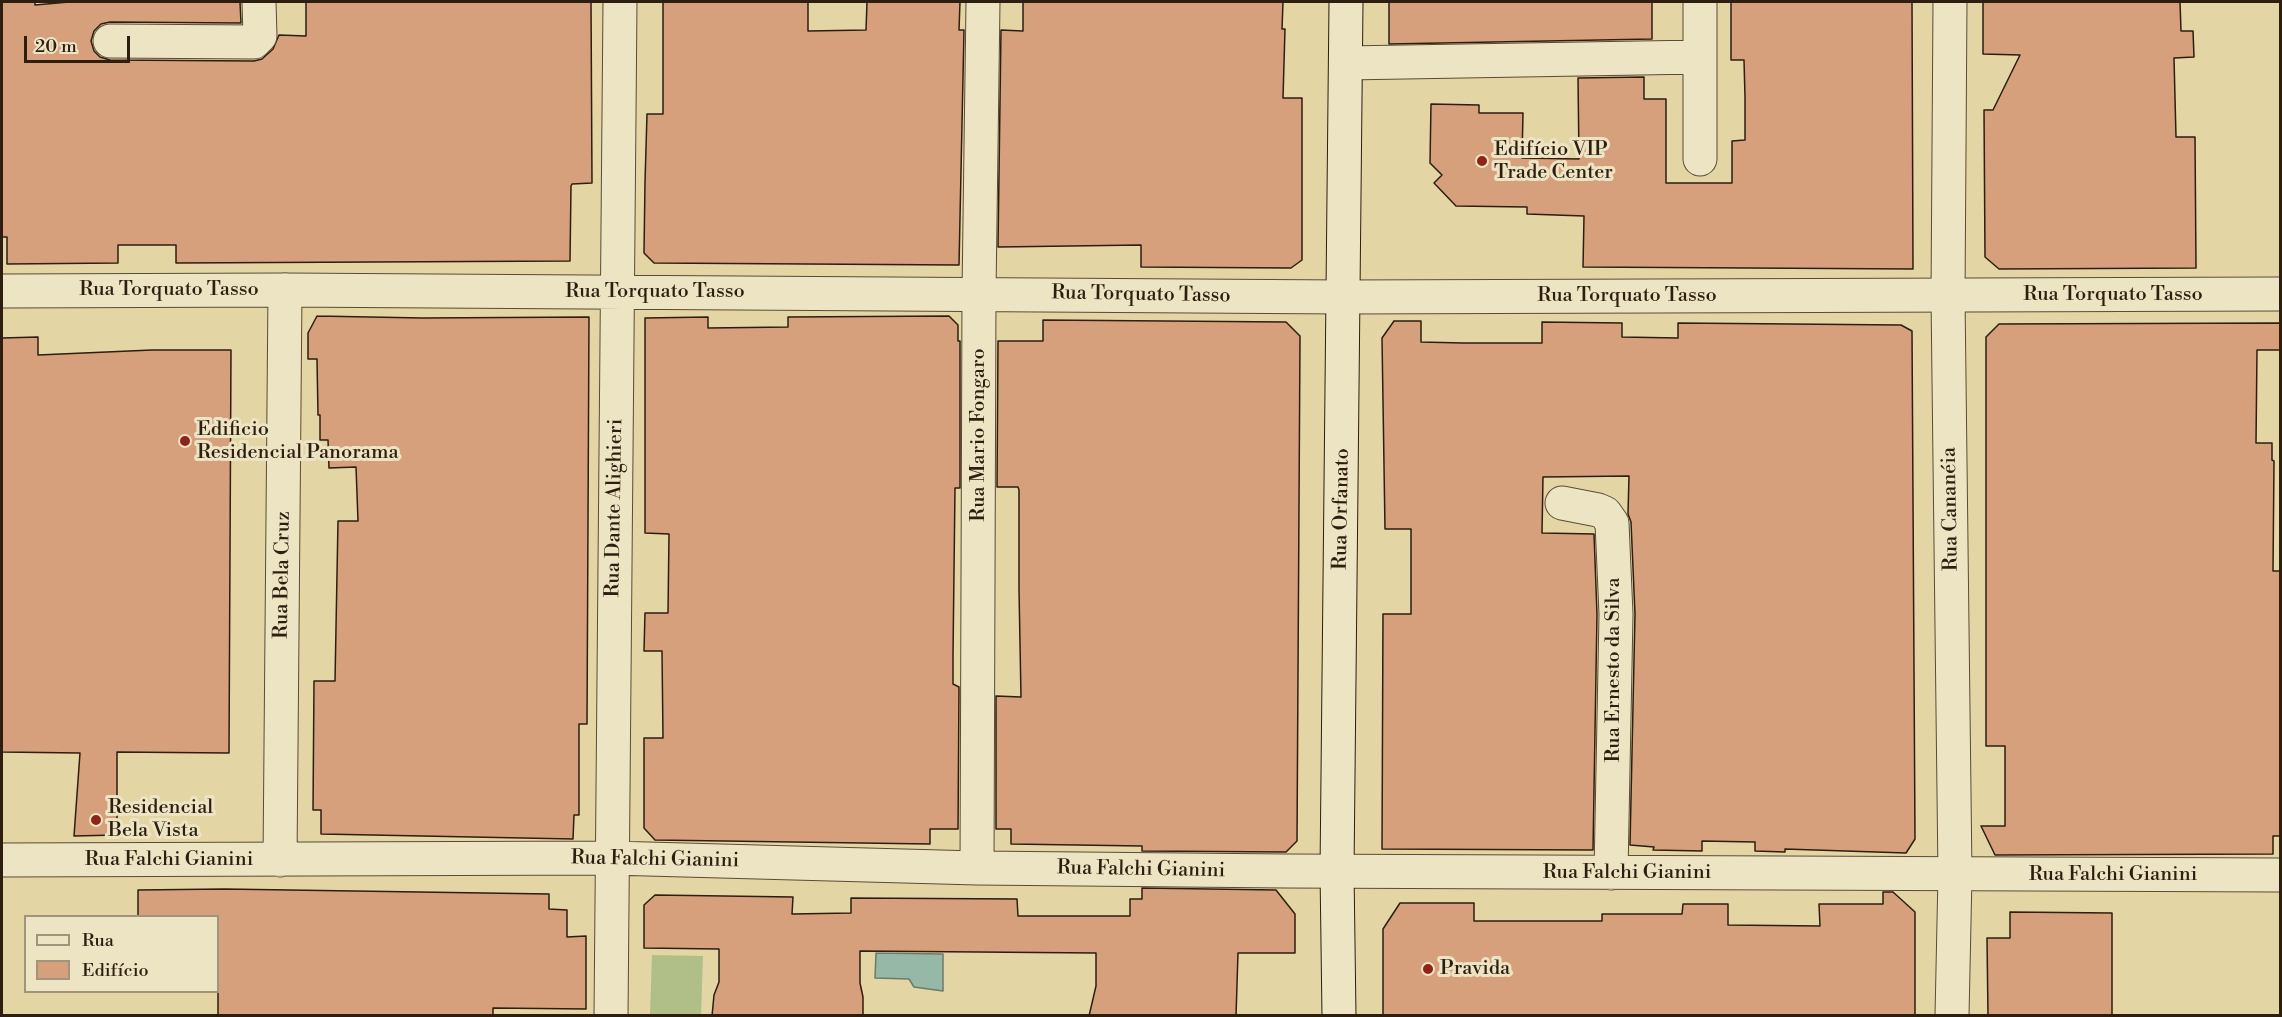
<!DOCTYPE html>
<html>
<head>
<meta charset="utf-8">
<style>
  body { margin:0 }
  #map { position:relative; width:2282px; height:1017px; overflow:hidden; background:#e3d5a4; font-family:"Libre Bodoni",serif }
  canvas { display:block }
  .frame { position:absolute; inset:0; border:3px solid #2d1e10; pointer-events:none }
  .legend { position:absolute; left:24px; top:915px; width:195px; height:78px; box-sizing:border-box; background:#ede4c4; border:2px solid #a0957c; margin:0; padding:8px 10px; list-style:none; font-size:18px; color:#2d1e10 }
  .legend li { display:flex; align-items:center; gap:12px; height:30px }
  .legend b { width:30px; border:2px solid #a0957c }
  .scale { position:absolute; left:24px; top:36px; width:106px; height:27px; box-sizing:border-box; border:3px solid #2d1e10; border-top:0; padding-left:8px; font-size:18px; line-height:21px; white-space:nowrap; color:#2d1e10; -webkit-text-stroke:4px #ede4c4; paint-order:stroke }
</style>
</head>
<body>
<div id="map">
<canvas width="2282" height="1017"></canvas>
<div class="frame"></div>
<ul class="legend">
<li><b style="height:8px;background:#ede4c4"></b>Rua</li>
<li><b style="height:16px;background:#d6a07d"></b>Edifício</li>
</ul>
<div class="scale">20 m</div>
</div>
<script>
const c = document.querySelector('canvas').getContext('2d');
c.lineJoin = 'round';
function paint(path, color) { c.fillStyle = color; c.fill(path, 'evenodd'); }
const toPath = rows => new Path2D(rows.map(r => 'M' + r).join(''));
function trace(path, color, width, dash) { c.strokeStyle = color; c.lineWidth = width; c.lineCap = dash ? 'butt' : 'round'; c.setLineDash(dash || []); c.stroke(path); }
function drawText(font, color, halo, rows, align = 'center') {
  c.font = font + ' "Libre Bodoni",serif'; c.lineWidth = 6; c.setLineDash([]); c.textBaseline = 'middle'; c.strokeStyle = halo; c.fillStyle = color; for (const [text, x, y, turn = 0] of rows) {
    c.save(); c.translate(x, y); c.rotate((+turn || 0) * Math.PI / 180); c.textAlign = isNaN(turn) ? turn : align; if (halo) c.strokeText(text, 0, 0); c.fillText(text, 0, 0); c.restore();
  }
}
const green = toPath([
  [652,955,703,956,701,1015,650,1015]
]);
const water = toPath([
  [876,953,943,954,943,991,914,987,909,979,875,978,876,953]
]);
const building = toPath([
  [2,2,35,2,35,5,69,2,240,2,241,23,110,22,101,24,94,31,91,41,94,51,100,57,110,60,254,61,262,59,273,49,279,35,306,36,306,2,591,2,592,183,572,184,571,186,570,261,176,263,176,245,118,245,118,263,7,264,7,237,2,237,2,2],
  [663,2,808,2,808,31,866,30,867,2,960,2,959,30,964,30,959,265,654,263,644,253,645,182,647,114,663,114,663,2],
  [1023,2,1283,2,1282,29,1285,29,1283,98,1302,98,1302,260,1291,268,1141,267,1141,245,998,247,1001,30,1023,31,1023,2],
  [1389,2,1652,2,1652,39,1389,44,1389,2],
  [1731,2,1912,2,1913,269,1583,267,1584,216,1527,214,1527,207,1456,206,1434,183,1442,175,1430,163,1431,104,1479,105,1479,113,1523,113,1522,158,1579,159,1578,78,1644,77,1644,99,1666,99,1666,183,1732,183,1732,141,1745,140,1745,97,1744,60,1731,60,1731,2],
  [1983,2,2180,2,2181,31,2193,31,2194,57,2174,58,2176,137,2195,137,2196,268,1999,269,1985,257,1984,110,1993,110,2020,55,1983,54,1983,2],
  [317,316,423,318,589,317,587,724,579,724,579,815,574,815,573,839,321,834,321,810,313,810,314,681,335,681,338,521,358,521,356,467,329,468,328,440,320,440,320,415,318,415,317,359,308,359,308,333,317,316],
  [949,316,958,325,958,341,960,341,960,488,955,488,953,655,953,684,959,687,958,829,930,829,930,844,655,840,644,828,644,738,663,738,662,651,644,651,645,613,668,613,669,534,645,533,645,318,708,317,708,328,788,327,788,317,949,316],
  [1043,320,1286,322,1300,336,1297,841,1286,852,1142,851,1142,846,1011,844,1011,829,996,829,996,696,1021,697,1019,589,1019,490,1018,487,997,487,998,341,1043,341,1043,320],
  [1394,321,1421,321,1421,342,1463,343,1542,343,1542,322,1622,323,1622,337,1678,338,1678,323,1901,325,1912,331,1915,839,1906,853,1785,849,1785,852,1755,851,1755,842,1702,841,1702,851,1653,850,1654,847,1630,845,1635,614,1631,522,1628,514,1629,476,1543,477,1542,533,1594,534,1597,614,1593,850,1382,849,1383,614,1411,614,1411,529,1385,529,1382,338,1394,321],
  [2280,323,2280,350,2257,350,2256,443,2272,443,2272,460,2274,461,2273,571,2280,571,2280,836,2273,836,2273,854,1995,855,1981,826,2005,826,2005,746,1986,746,1986,337,1999,324,2280,323],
  [38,337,38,355,152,350,231,350,229,753,117,752,117,835,74,836,80,753,2,752,2,338,38,337],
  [1142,888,1276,890,1295,914,1295,953,1238,953,1236,1016,1089,1016,1096,986,1096,953,860,951,860,983,863,997,863,1016,712,1016,714,995,719,982,719,949,644,948,644,905,655,895,793,897,792,914,851,913,851,898,1017,899,1018,916,1130,916,1130,899,1142,899,1142,888],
  [224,889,549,894,549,909,567,910,567,937,586,936,586,1009,493,1008,493,1015,218,1016,218,916,138,916,138,890,224,889],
  [1883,892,1893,892,1915,912,1915,1016,1383,1016,1383,929,1400,903,1474,903,1474,921,1602,921,1602,914,1682,914,1683,904,1728,904,1728,925,1820,926,1819,904,1883,904,1883,892],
  [2010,912,2112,913,2112,1016,1988,1016,1987,938,2010,938,2010,912]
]);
const minor = toPath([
  [1700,2,1700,159],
  [110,41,254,42,260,36,259,2],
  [1346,63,1699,57],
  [2,291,285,290,1344,297,2280,294],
  [1562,503,1598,510,1605,513,1612,523,1616,614,1611,873],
  [2,860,611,858,977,868,1285,871,2280,875],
  [280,860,285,290],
  [977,868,979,293,983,2],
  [611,1016,620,2]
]);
const tertiary = toPath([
  [1950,2,1948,296,1955,875,1952,1016]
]);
const secondary = toPath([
  [1339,1016,1337,871,1346,2]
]);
const markers = [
  [1482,161,6,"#8f2418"],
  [185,441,6,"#8f2418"],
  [96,820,6,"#8f2418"],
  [1428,969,6,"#8f2418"]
];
const poiNames = [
  ["Edifício VIP",1494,150],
  ["Trade Center",1494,173],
  ["Edificio",197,430],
  ["Residencial Panorama",197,453],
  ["Residencial",108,808],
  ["Bela Vista",108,831],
  ["Pravida",1440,969]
];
const streetNames = [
  ["Rua Torquato Tasso",169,290],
  ["Rua Torquato Tasso",655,292],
  ["Rua Torquato Tasso",1141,295,1],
  ["Rua Torquato Tasso",2113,295],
  ["Rua Torquato Tasso",1627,296],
  ["Rua Mario Fongaro",979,435,-90],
  ["Rua Dante Alighieri",615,508,-89],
  ["Rua Orfanato",1342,509,-89],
  ["Rua Cananéia",1951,509,-91],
  ["Rua Bela Cruz",283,575,-89],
  ["Rua Ernesto da Silva",1614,670,-90],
  ["Rua Falchi Gianini",169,860],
  ["Rua Falchi Gianini",655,860,1],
  ["Rua Falchi Gianini",1141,870,1],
  ["Rua Falchi Gianini",1627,873],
  ["Rua Falchi Gianini",2113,875]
];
paint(green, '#b0be88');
paint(water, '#95b9a6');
trace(water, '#6b7b6a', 1.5);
paint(building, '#d6a07d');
trace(building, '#2d1e10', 1.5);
trace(minor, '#5a4c35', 35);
trace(tertiary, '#5a4c35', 35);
trace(secondary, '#2d1e10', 35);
trace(minor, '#ede4c4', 33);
trace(tertiary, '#ede4c4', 33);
trace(secondary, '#ede4c4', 33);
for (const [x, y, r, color] of markers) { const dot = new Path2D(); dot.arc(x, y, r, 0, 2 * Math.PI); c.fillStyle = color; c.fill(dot); trace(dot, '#ede4c4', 2); }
drawText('20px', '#2d1e10', '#ede4c4', poiNames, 'left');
drawText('20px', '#2d1e10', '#ede4c4', streetNames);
</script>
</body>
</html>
